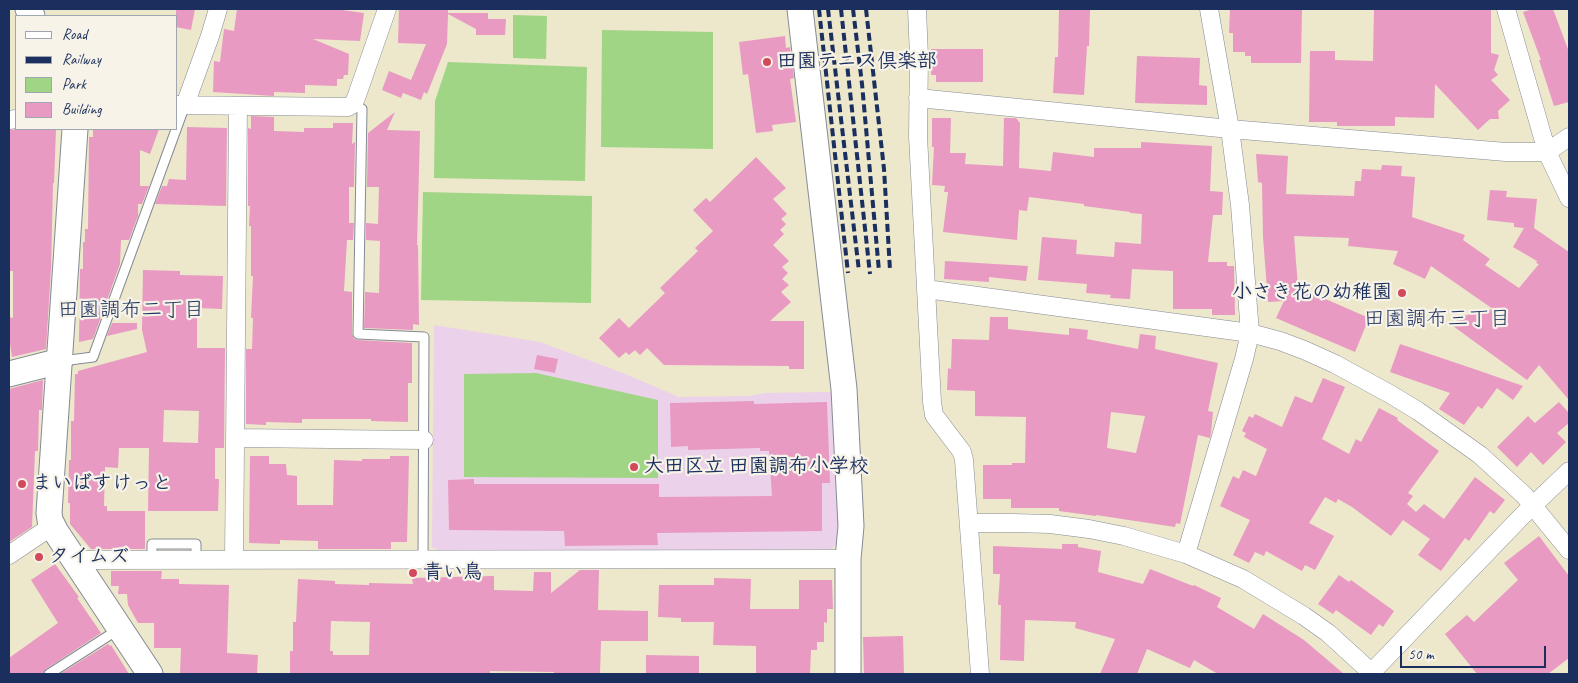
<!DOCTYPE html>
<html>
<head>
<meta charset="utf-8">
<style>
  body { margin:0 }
  #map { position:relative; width:1578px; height:683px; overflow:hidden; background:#ede7cb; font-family:Caveat,sans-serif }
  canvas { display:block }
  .frame { position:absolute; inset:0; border:10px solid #1b2f5e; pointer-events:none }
  .legend { position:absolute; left:15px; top:15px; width:162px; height:115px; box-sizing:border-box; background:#f7f3e8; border:1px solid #9fa5b1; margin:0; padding:6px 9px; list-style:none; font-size:15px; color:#1b2f5e }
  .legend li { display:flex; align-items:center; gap:10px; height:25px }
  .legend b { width:25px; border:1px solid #9fa5b1 }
  .scale { position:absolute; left:1400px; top:646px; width:146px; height:22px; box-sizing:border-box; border:2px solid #1b2f5e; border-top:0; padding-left:6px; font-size:15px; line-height:18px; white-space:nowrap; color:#1b2f5e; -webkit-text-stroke:4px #f7f3e8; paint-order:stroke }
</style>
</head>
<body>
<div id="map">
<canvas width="1578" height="683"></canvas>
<div class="frame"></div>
<ul class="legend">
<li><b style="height:6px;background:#fff"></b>Road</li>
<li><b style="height:6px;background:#1b2f5e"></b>Railway</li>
<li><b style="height:14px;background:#a0d585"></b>Park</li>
<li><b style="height:14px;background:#e89ac2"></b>Building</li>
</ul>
<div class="scale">50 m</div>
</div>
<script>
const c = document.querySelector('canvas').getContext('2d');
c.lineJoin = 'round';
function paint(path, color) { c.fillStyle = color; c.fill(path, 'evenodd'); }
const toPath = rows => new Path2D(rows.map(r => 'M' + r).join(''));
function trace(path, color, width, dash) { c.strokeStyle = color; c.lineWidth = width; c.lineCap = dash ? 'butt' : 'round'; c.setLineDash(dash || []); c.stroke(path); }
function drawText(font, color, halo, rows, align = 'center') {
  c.font = font + ' Caveat,"Klee One",sans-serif'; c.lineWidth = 4.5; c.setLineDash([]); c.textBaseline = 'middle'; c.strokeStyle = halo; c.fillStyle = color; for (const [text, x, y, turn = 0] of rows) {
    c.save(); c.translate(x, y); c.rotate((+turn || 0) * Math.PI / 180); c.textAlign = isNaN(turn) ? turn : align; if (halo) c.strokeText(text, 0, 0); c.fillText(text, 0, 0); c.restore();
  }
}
const built = toPath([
  [434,325,540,342,623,373,679,397,749,396,765,393,831,392,840,538,832,549,443,553,432,547]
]);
const green = toPath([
  [513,15,547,16,546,59,513,58],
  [602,30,713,32,713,149,601,147],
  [448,62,587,67,585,181,434,178,435,101],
  [423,192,592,196,591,303,421,300],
  [536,373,658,400,658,478,464,477,464,374]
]);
const building = toPath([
  [176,9,195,9,191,30,176,27],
  [237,9,335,9,364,13,360,41,313,39,349,54,348,75,344,75,343,79,337,79,337,86,305,85,305,93,274,92,274,96,213,92,214,61,220,62,224,29,234,31],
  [399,9,448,9,448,13,488,13,488,19,506,19,505,35,476,35,476,29,448,14,447,44,427,94,424,92,421,100,403,93,401,98,382,90,389,71,411,80,426,44,398,43],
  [1059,9,1090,10,1089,46,1087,46,1084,95,1053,93,1055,57,1058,57],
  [1230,9,1302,9,1301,63,1251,63,1251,56,1245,56,1245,52,1233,52,1233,33,1229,33],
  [1374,9,1491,9,1491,53,1499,55,1494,70,1498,75,1491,80,1510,100,1498,111,1499,119,1490,119,1478,130,1435,84,1434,118,1395,117,1395,126,1337,126,1337,122,1309,122,1310,51,1335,51,1335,60,1373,61],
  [1533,9,1553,9,1569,52,1569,102,1554,106,1539,60,1541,60,1523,12],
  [785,36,786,48,790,47,794,78,790,79,796,122,772,125,773,131,756,133,748,74,743,75,739,42],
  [931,49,983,49,983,82,936,82,936,75,931,75],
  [1137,56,1200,58,1199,85,1207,86,1207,105,1135,103],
  [395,112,387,130,420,131,417,245,418,245,419,325,413,324,413,330,364,328,365,292,379,293,380,241,366,240,366,223,378,224,379,187,367,187,368,133],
  [251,116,274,117,274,131,304,132,304,128,333,128,333,123,353,123,352,144,355,142,354,187,349,187,349,223,354,223,353,240,347,240,344,291,352,292,352,334,354,339,358,340,412,343,412,383,408,383,408,422,371,421,371,419,302,419,302,423,266,422,266,425,246,424,246,349,252,349,253,318,251,318,253,276,251,276,251,226,249,226,250,206,248,206,248,128,251,129],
  [932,118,951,118,950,153,966,153,965,164,1003,166,1004,118,1016,118,1020,123,1019,168,1051,171,1053,152,1094,157,1094,148,1141,148,1141,142,1212,146,1210,191,1223,192,1222,215,1213,215,1208,262,1227,262,1227,266,1234,266,1235,315,1212,315,1212,309,1173,309,1173,271,1132,269,1130,299,1110,298,1111,295,1086,293,1087,284,1038,280,1042,237,1077,240,1076,254,1114,257,1115,242,1141,244,1142,214,1130,213,1130,212,1084,206,1084,204,1029,197,1027,211,1019,210,1017,240,943,232,948,192,944,192,945,186,932,185,934,147,932,147],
  [187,127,227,128,226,206,155,204,162,186,167,186,169,179,186,180],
  [19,129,56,129,54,183,53,183,51,269,46,349,12,357,9,336,9,317,13,318,13,271,9,271,9,130],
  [93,129,159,129,150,154,140,150,140,186,149,186,142,204,138,204,138,216,129,240,121,240,120,264,93,339,79,342,80,269,83,269,83,242,85,242,85,229,88,229,89,137,93,137],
  [1256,154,1288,156,1286,194,1354,196,1355,181,1361,181,1362,169,1381,170,1382,165,1402,166,1401,176,1415,177,1412,217,1465,235,1463,240,1490,259,1485,265,1519,288,1539,264,1536,263,1537,261,1513,247,1524,228,1514,227,1514,223,1487,220,1490,190,1507,191,1506,197,1537,199,1534,228,1569,252,1569,400,1539,365,1527,380,1453,326,1459,317,1493,309,1431,266,1425,279,1393,264,1398,251,1348,246,1349,238,1294,236,1298,287,1369,318,1355,352,1276,318,1284,301,1268,302,1263,237,1262,183,1258,182],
  [756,157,786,188,773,199,787,214,781,219,786,224,780,230,784,234,773,245,789,261,782,267,788,273,782,279,789,285,781,292,791,302,770,321,804,321,804,369,789,369,789,366,664,365,647,348,640,355,635,350,629,355,626,352,619,358,599,338,619,318,629,328,665,293,660,288,698,251,695,248,713,231,693,210,706,198,710,202],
  [945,261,1028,266,1026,281,989,277,989,282,944,279],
  [143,270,180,271,180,275,223,276,222,309,197,308,197,348,225,348,224,448,215,448,215,479,219,479,218,511,148,511,149,448,119,448,118,468,105,467,104,506,107,506,107,511,145,511,145,549,91,549,70,524,70,503,68,503,69,460,71,460,71,421,74,421,75,374,78,374,78,371,147,352,142,330],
  [164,410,199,411,198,443,163,442],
  [990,317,1008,317,1008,329,1069,335,1069,328,1088,330,1087,339,1138,349,1140,334,1156,336,1155,349,1218,363,1208,411,1213,412,1211,433,1210,438,1198,435,1180,524,1176,523,1175,527,1096,515,1096,516,1059,511,1059,508,1011,508,1011,499,983,499,983,465,1012,465,1012,463,1025,463,1026,417,975,416,975,391,947,390,948,368,951,369,952,339,989,340],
  [1111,412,1145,416,1136,453,1107,448],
  [112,323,137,323,137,329,107,336],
  [1400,344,1480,371,1523,386,1513,400,1497,388,1482,409,1478,406,1464,425,1439,409,1450,393,1390,372],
  [537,355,558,359,555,373,534,369],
  [1323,378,1345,387,1322,439,1349,454,1356,439,1361,442,1379,408,1398,418,1397,420,1439,451,1408,493,1413,496,1407,504,1416,512,1424,504,1444,519,1475,477,1505,500,1494,514,1490,511,1469,541,1465,538,1441,571,1418,555,1430,539,1403,520,1391,536,1352,507,1338,499,1336,503,1325,497,1309,523,1334,536,1315,570,1305,565,1302,571,1266,551,1264,556,1255,552,1249,563,1233,555,1250,520,1220,506,1233,476,1239,479,1243,470,1256,476,1267,449,1244,437,1246,433,1242,431,1249,416,1253,418,1255,414,1282,427,1295,396,1312,403],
  [43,380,42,410,39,410,38,451,35,451,32,527,9,542,9,389],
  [754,401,754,404,827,402,830,483,822,483,822,531,657,533,658,545,565,546,564,531,449,530,448,480,474,479,474,484,659,484,659,497,772,496,769,451,760,451,760,448,688,450,688,446,671,447,670,403],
  [1559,402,1569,413,1569,423,1557,433,1566,442,1543,465,1531,452,1517,467,1497,447,1528,416,1535,423],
  [250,456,269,456,269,464,286,464,287,475,297,476,297,505,333,505,334,460,362,461,362,459,390,459,390,456,409,456,407,542,391,542,391,549,318,549,318,541,280,540,280,544,249,543],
  [1539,536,1569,576,1569,658,1548,674,1477,674,1445,634,1467,615,1474,622,1518,580,1504,563],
  [1062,544,1078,544,1078,547,1101,551,1098,572,1143,584,1150,569,1193,586,1194,585,1221,598,1217,607,1254,629,1263,614,1304,640,1344,674,1218,674,1194,660,1190,668,1147,649,1137,674,1100,674,1115,639,1075,628,1076,622,1025,620,1024,661,1000,660,1001,605,998,605,1000,574,993,574,993,546,1062,549],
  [55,564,79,597,77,598,101,633,46,669,43,674,9,674,9,658,58,623,31,580],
  [580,570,599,570,598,610,648,611,648,641,601,641,600,674,554,674,554,672,490,671,490,674,290,674,290,651,293,651,293,622,296,622,298,579,335,581,335,584,369,585,369,583,413,584,412,578,494,576,494,590,533,591,534,572,551,572,551,593],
  [331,621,370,622,369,655,333,655,333,651,330,651],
  [111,571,162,571,161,579,179,579,179,584,229,585,227,653,258,655,257,674,180,674,181,648,154,648,154,623,138,623,128,605,127,594,118,594,119,586,111,586],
  [1339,575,1349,582,1351,580,1394,611,1383,627,1379,624,1371,635,1336,610,1333,614,1318,604],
  [714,578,751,579,750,609,799,609,799,580,832,580,833,609,827,609,827,623,824,622,824,642,817,642,817,650,811,650,810,674,756,674,756,646,713,645,714,622,681,622,681,618,658,617,659,585,714,585],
  [903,636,904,674,864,674,863,637],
  [108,644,110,646,111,645,129,674,60,674],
  [646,655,699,656,699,674,646,674]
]);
const lane = toPath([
  [353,104,362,109,358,334,424,337,423,559],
  [62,361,93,357,185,105],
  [152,560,152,544,196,544,196,560],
  [49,674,119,629]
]);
const street = toPath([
  [917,9,919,57,918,136,932,402,934,415,962,452,964,460,980,674],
  [1506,9,1547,152,1569,198],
  [918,98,1230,129,1506,152,1547,152,1569,137],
  [176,105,348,107,353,104,356,98,387,9],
  [185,105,210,36,218,9],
  [9,120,16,119],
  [926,289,1250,333,1280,341,1304,350,1335,364,1390,394,1418,411,1480,455,1524,495,1569,550],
  [236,438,424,440],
  [969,523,1013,523,1050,524,1089,529,1124,536,1186,554,1243,579,1304,616,1328,633,1373,674],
  [1186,554,1244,359,1250,333,1240,205,1230,129,1209,9],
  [9,555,52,526],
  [75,560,848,559],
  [234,560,238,106],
  [1370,674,1522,516,1569,471]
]);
const secondary = toPath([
  [28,9,32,16],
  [800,9,844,389,851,526,848,559,848,674],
  [75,129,49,513,50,520,56,532,150,674],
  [9,374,60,361]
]);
const rail = toPath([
  [819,9,848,273],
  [828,9,859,271],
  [841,9,870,274],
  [853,9,862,84,879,271],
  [866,9,884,169,890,270]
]);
const markers = [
  [767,62,5,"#d1495b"],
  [1402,293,5,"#d1495b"],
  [634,467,5,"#d1495b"],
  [22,484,5,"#d1495b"],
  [39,557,5,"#d1495b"],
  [413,573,5,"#d1495b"]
];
const poiNames = [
  ["田園テニス倶楽部",777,62],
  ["小さき花の幼稚園",1392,293,"right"],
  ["大田区立 田園調布小学校",644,467],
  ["まいばすけっと",32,484],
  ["タイムズ",49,557],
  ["青い鳥",423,573]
];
const neighbourhoodNames = [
  ["田園調布二丁目",131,310],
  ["田園調布三丁目",1437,319]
];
paint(built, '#ecd1ea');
paint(green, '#a0d585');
paint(building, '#e89ac2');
trace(lane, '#848b94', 11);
trace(street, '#848b94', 19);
trace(secondary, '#848b94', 27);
trace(lane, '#fff', 9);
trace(street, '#fff', 18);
trace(secondary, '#fff', 25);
trace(rail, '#1b2f5e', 4, [8, 4]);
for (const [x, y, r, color] of markers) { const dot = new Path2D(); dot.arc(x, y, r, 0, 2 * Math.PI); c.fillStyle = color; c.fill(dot); trace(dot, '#f7f3e8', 2); }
drawText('bold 20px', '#1b2f5e', '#f7f3e8', poiNames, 'left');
drawText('21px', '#1b2f5e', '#f7f3e8', neighbourhoodNames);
</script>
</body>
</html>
